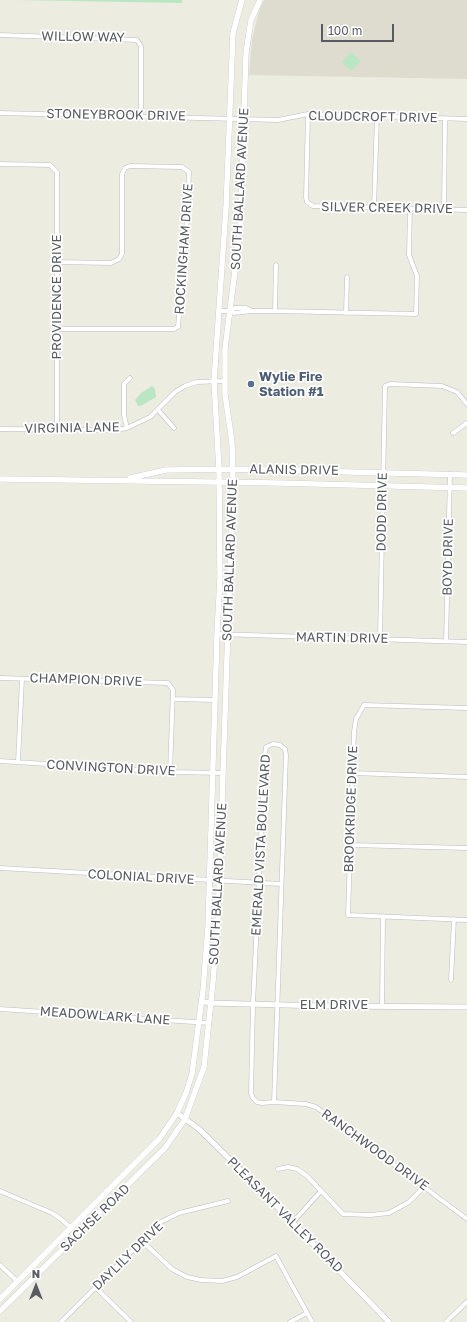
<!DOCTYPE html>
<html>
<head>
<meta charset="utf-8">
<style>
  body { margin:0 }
  #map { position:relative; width:467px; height:1322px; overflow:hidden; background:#edece0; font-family:"Golos Text",sans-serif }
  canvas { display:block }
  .north { position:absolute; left:16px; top:1266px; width:40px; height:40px; -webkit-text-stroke:3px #fff; paint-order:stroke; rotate:0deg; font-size:11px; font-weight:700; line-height:16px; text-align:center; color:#595b62 }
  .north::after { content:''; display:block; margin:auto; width:14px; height:18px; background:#595b62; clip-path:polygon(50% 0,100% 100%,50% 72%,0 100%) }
  .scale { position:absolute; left:321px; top:24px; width:73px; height:18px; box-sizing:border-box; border:2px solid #595b62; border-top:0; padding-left:5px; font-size:12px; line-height:14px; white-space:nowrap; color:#595b62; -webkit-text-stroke:3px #fff; paint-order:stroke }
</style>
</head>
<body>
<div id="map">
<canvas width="467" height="1322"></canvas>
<div class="north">N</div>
<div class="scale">100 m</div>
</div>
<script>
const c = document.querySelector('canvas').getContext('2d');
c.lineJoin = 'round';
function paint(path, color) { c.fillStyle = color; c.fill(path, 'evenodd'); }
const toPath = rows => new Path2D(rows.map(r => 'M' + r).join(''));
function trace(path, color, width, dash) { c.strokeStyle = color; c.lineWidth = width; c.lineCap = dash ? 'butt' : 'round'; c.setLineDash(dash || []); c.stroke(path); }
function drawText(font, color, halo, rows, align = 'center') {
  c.font = font + ' "Golos Text",sans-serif'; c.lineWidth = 3.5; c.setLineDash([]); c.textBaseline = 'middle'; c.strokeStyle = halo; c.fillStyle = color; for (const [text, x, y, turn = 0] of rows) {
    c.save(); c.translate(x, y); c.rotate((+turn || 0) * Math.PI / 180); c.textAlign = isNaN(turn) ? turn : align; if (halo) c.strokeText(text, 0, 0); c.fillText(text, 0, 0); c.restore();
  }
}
const education = toPath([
  [264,0,467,0,467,79,249,75,252,40,259,11]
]);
const green = toPath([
  [16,0,182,0,182,3],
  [351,52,361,61,351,71,342,62],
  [152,386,155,389,156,397,141,406,138,406,135,400,141,393]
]);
const minor = toPath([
  [0,35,137,40,141,46,141,115],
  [0,113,278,120,308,114,467,119],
  [308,114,306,197,307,202,313,206,467,210],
  [0,164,50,165,57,172,57,429],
  [374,208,377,116],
  [444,209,445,119],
  [219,311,230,311,234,313,251,311],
  [230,311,235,308,246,308,252,311,275,311,416,314,417,276,409,255,410,209],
  [275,311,276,265],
  [346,313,347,277],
  [57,329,174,329,178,327,187,220,189,172,182,167,130,166,125,168,122,174,122,254,119,259,111,263,57,262],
  [158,410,174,428],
  [127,428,124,415,124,384,130,378],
  [0,429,116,430,127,428,150,417,175,392,185,386,197,382,225,381],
  [453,433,467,423],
  [217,634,467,642],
  [380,638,385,386,390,384,442,386,457,392,467,404],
  [446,641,450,474],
  [0,678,168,683,173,690,170,772],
  [173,699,215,700],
  [467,708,364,705,356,719,354,732,348,915,467,920],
  [273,744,280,745,285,749,286,755,274,1102,262,1103,257,1102,253,1098,251,1093,253,1004,265,754,266,747,273,744],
  [0,761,170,772,223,773],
  [18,762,22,679],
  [352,773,467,777],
  [350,845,467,848],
  [0,868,281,884],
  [451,980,454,919],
  [382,1006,383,916],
  [0,1009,209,1023],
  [274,1102,306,1104,316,1107,467,1219],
  [278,1169,288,1167,297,1169,307,1176,343,1214,370,1215,389,1213,409,1202,425,1186],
  [0,1191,52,1213,61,1219,71,1228],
  [293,1222,321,1191],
  [142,1241,172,1269,187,1277,201,1280,222,1281,237,1277,276,1256,312,1322],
  [0,1265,17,1281],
  [95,1287,131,1322],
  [61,1322,161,1222,179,1213,228,1201],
  [290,1322,307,1313],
  [446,1322,467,1302]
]);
const tertiary = toPath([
  [201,1001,209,1003,324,1006,467,1007],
  [177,1113,199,1129,259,1188,389,1322]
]);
const secondary = toPath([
  [130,478,166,470,233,469,467,475],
  [0,479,278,483,467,488],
  [0,1299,160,1138,177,1113,186,1093,192,1074,203,990,208,927,217,634,220,578,219,470,214,381,226,208,233,33,242,0],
  [0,1311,165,1148,185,1119,204,1067,213,982,218,919,233,482,232,443,225,394,225,349,240,231,246,53,251,20,260,0]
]);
const markers = [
  [251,384,4,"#5c6f8a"]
];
const streetNames = [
  ["WILLOW WAY",83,37,1],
  ["STONEYBROOK DRIVE",116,115,1],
  ["CLOUDCROFT DRIVE",373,117,1],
  ["SOUTH BALLARD AVENUE",240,189,-87],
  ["SILVER CREEK DRIVE",387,208,1],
  ["ROCKINGHAM DRIVE",184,249,-86],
  ["PROVIDENCE DRIVE",57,297,-90],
  ["VIRGINIA LANE",72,428,-1],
  ["ALANIS DRIVE",294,470,1],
  ["DODD DRIVE",382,512,-89],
  ["BOYD DRIVE",448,557,-89],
  ["SOUTH BALLARD AVENUE",230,560,-88],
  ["MARTIN DRIVE",342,638,1],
  ["CHAMPION DRIVE",86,680,2],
  ["CONVINGTON DRIVE",111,768,3],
  ["BROOKRIDGE DRIVE",351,809,-88],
  ["EMERALD VISTA BOULEVARD",261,845,-87],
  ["COLONIAL DRIVE",141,877,3],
  ["SOUTH BALLARD AVENUE",218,884,-87],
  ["ELM DRIVE",334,1005],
  ["MEADOWLARK LANE",105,1016,4],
  ["RANCHWOOD DRIVE",375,1150,36],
  ["PLEASANT VALLEY ROAD",285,1215,45],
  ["SACHSE ROAD",95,1218,-44],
  ["DAYLILY DRIVE",128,1256,-44]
];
const serviceNames = [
  ["Wylie Fire",259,377],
  ["Station #1",259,392]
];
paint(education, '#dddccf');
paint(green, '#bae6c3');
trace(minor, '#bbbcc3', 5);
trace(tertiary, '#bbbcc3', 6);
trace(secondary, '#bbbdc5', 6);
trace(minor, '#fff', 4);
trace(tertiary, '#fff', 5);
trace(secondary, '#fff', 5.5);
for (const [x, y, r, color] of markers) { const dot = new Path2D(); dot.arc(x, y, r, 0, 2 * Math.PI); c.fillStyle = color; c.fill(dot); trace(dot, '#fff', 1.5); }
drawText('13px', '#595b62', '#fff', streetNames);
drawText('bold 13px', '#4e5e75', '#fff', serviceNames, 'left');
</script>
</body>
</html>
